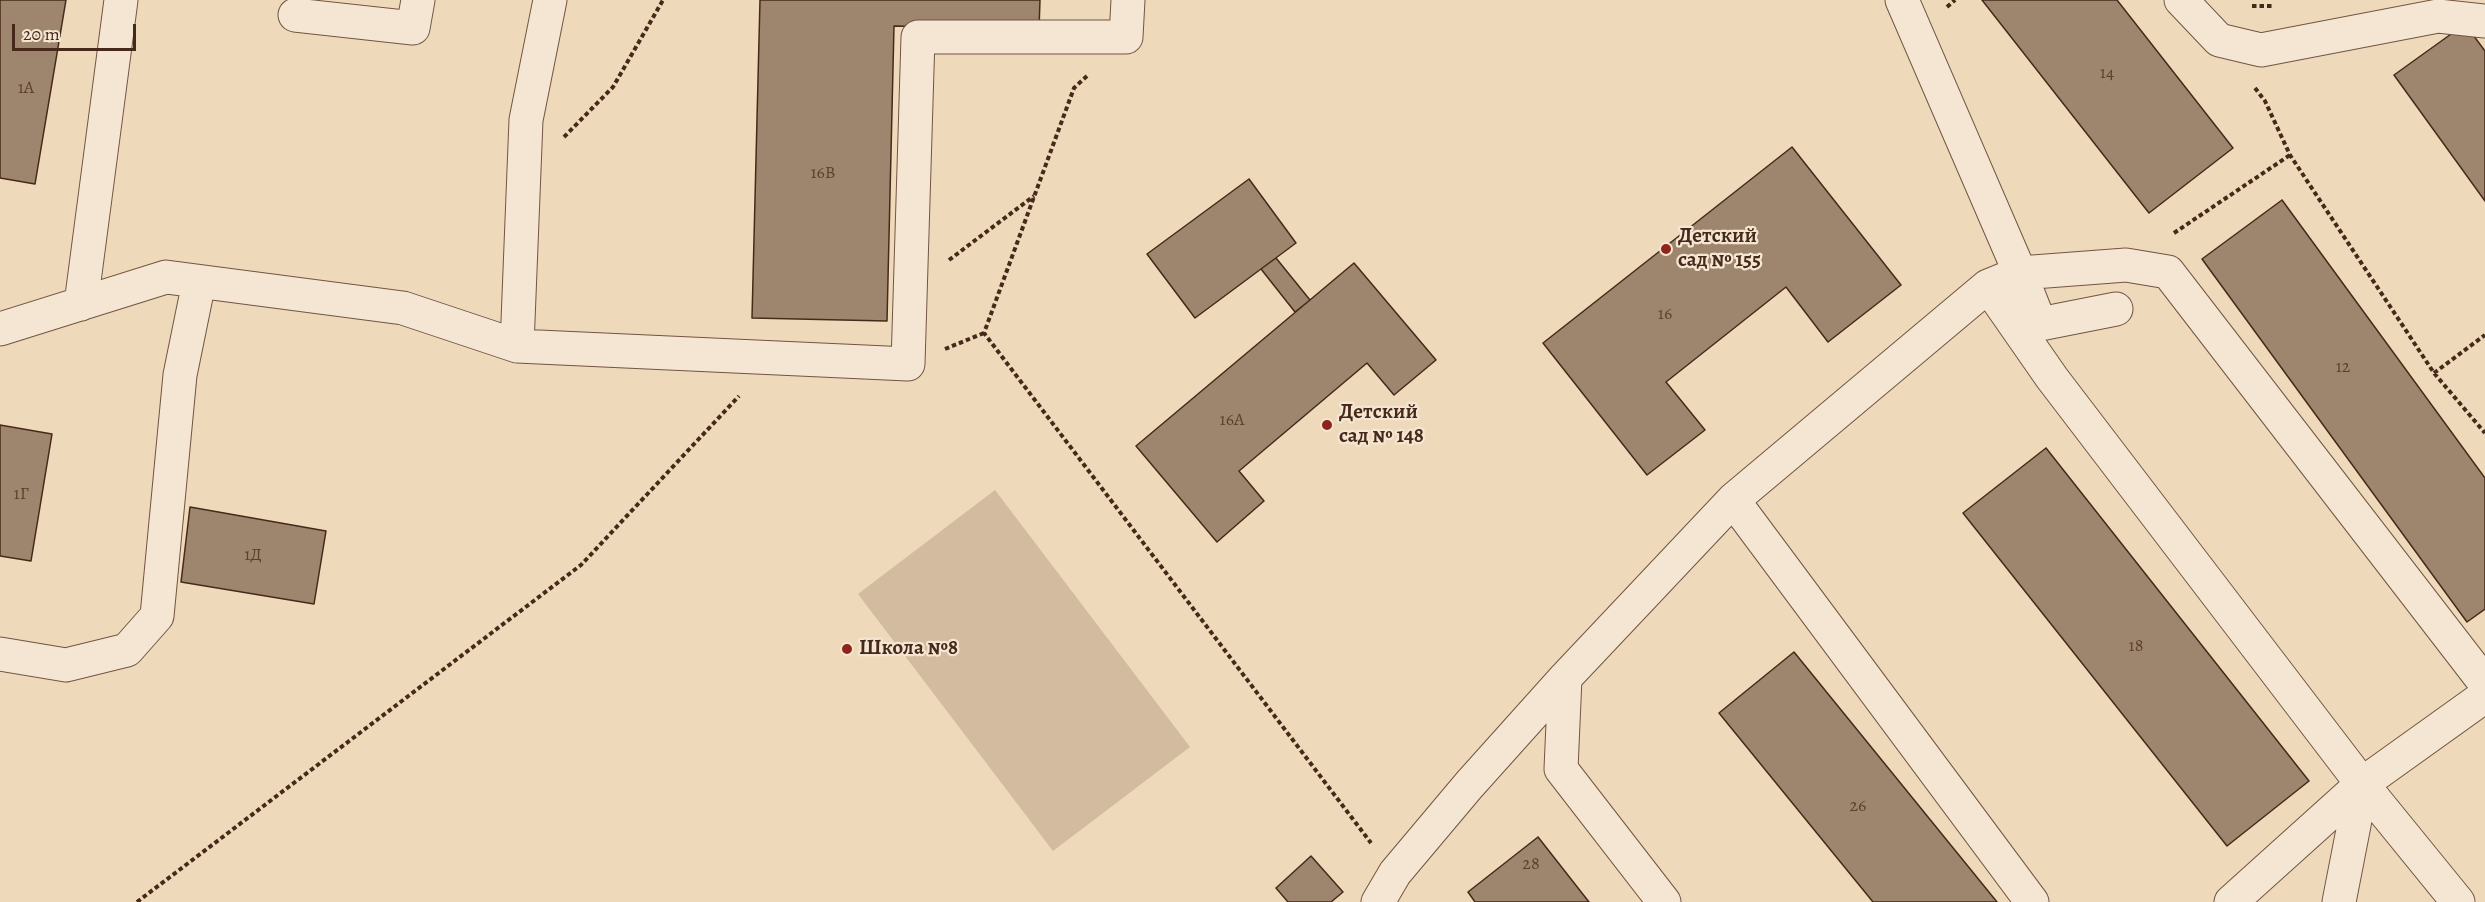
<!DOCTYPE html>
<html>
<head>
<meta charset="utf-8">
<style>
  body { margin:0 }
  #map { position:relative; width:2485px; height:902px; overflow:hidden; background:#eed9bb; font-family:Alegreya,serif }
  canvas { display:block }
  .scale { position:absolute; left:12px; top:24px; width:124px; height:27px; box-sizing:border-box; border:3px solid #472919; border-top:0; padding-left:8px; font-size:18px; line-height:21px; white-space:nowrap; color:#472919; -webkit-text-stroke:4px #f4e6d3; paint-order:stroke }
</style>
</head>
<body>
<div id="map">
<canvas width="2485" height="902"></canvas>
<div class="scale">20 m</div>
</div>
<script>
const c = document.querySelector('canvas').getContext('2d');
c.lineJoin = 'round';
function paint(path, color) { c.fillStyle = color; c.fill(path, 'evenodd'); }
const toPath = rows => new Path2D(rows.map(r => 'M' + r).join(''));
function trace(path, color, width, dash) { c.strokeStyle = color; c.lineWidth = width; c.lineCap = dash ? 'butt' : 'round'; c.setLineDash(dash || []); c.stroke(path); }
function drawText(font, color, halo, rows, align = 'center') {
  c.font = font + ' Alegreya,serif'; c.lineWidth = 4.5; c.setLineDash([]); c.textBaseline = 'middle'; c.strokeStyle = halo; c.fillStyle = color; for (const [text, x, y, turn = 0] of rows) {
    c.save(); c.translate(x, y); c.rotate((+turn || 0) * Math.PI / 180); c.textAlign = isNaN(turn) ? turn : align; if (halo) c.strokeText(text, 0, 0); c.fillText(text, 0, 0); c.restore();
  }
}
const green = toPath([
  [995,490,1190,747,1053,851,858,594]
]);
const building = toPath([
  [0,0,66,0,35,184,0,178,0,0],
  [760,0,1040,0,1039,29,894,26,887,321,752,318,760,0],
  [1982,0,2117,0,2233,148,2149,213,1982,0],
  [2465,24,2485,51,2485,201,2394,75,2465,24],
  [1792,147,1901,285,1828,342,1786,287,1666,382,1705,430,1647,475,1543,343,1792,147],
  [1249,179,1296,243,1195,318,1147,254,1249,179],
  [2282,200,2485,478,2485,609,2467,622,2202,259,2282,200],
  [1276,258,1310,300,1295,312,1261,269,1276,258],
  [1354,263,1436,360,1394,395,1367,363,1239,471,1264,501,1217,542,1136,446,1354,263],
  [0,425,52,434,31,561,0,556,0,425],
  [2046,448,2309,781,2227,846,1963,513,2046,448],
  [190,507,326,531,314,604,181,582,190,507],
  [1794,652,1997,902,1873,902,1719,713,1794,652],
  [1538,837,1589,902,1475,902,1468,892,1538,837],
  [1311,856,1343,892,1331,902,1288,902,1276,888,1311,856]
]);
const path = toPath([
  [2252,6,2274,6],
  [1947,7,1955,0],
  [1087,76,1074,88,984,333,1371,843],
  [2255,88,2265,101,2290,155,2434,373,2485,433],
  [564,137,613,87,663,0],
  [2174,233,2290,155],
  [949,260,1034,196],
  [945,349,984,333],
  [2434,373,2485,335],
  [137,902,581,565,739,396]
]);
const minor = toPath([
  [2181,0,2219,40,2261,50,2438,16,2485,21],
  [295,15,413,28,418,0],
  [1988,286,2052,378,2362,784,2458,902],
  [81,304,121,0],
  [2116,309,2040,324,2020,273,2126,265,2168,272,2485,683],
  [0,329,166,277,403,308,517,346,526,120,550,0],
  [517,346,908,364,918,37,1126,37,1128,0],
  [1733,500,2032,902],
  [0,654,66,665,127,650,157,616,180,375,199,282],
  [1565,678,1561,769,1664,902],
  [1378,902,1395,873,1469,785,1565,678,1733,500,1988,286,2020,273,1902,0],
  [2231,902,2362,784,2485,696],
  [2339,902,2362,784]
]);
const markers = [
  [1666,249,6,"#8f2418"],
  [1327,425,6,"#8f2418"],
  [847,649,6,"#8f2418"]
];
const numberNames = [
  ["14",2107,74],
  ["1А",26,89],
  ["16В",823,174],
  ["16",1665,315],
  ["12",2343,368],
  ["16А",1232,421],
  ["1Г",21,495],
  ["1Д",253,556],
  ["18",2136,647],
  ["26",1858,807],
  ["28",1531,865]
];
const poiNames = [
  ["Детский",1678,237],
  ["сад № 155",1678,261],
  ["Детский",1339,413],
  ["сад № 148",1339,437],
  ["Школа №8",859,649]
];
paint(green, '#d2bb9f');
paint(building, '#9e856d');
trace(building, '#472919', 1.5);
trace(minor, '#715542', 35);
trace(path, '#472919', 4, [4.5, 3]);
trace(minor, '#f4e6d3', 33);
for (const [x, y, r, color] of markers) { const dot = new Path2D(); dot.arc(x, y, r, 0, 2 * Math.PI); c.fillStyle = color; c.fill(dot); trace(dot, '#f4e6d3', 2); }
drawText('18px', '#5d402e', null, numberNames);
drawText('bold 21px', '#472919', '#f4e6d3', poiNames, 'left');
</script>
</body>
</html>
